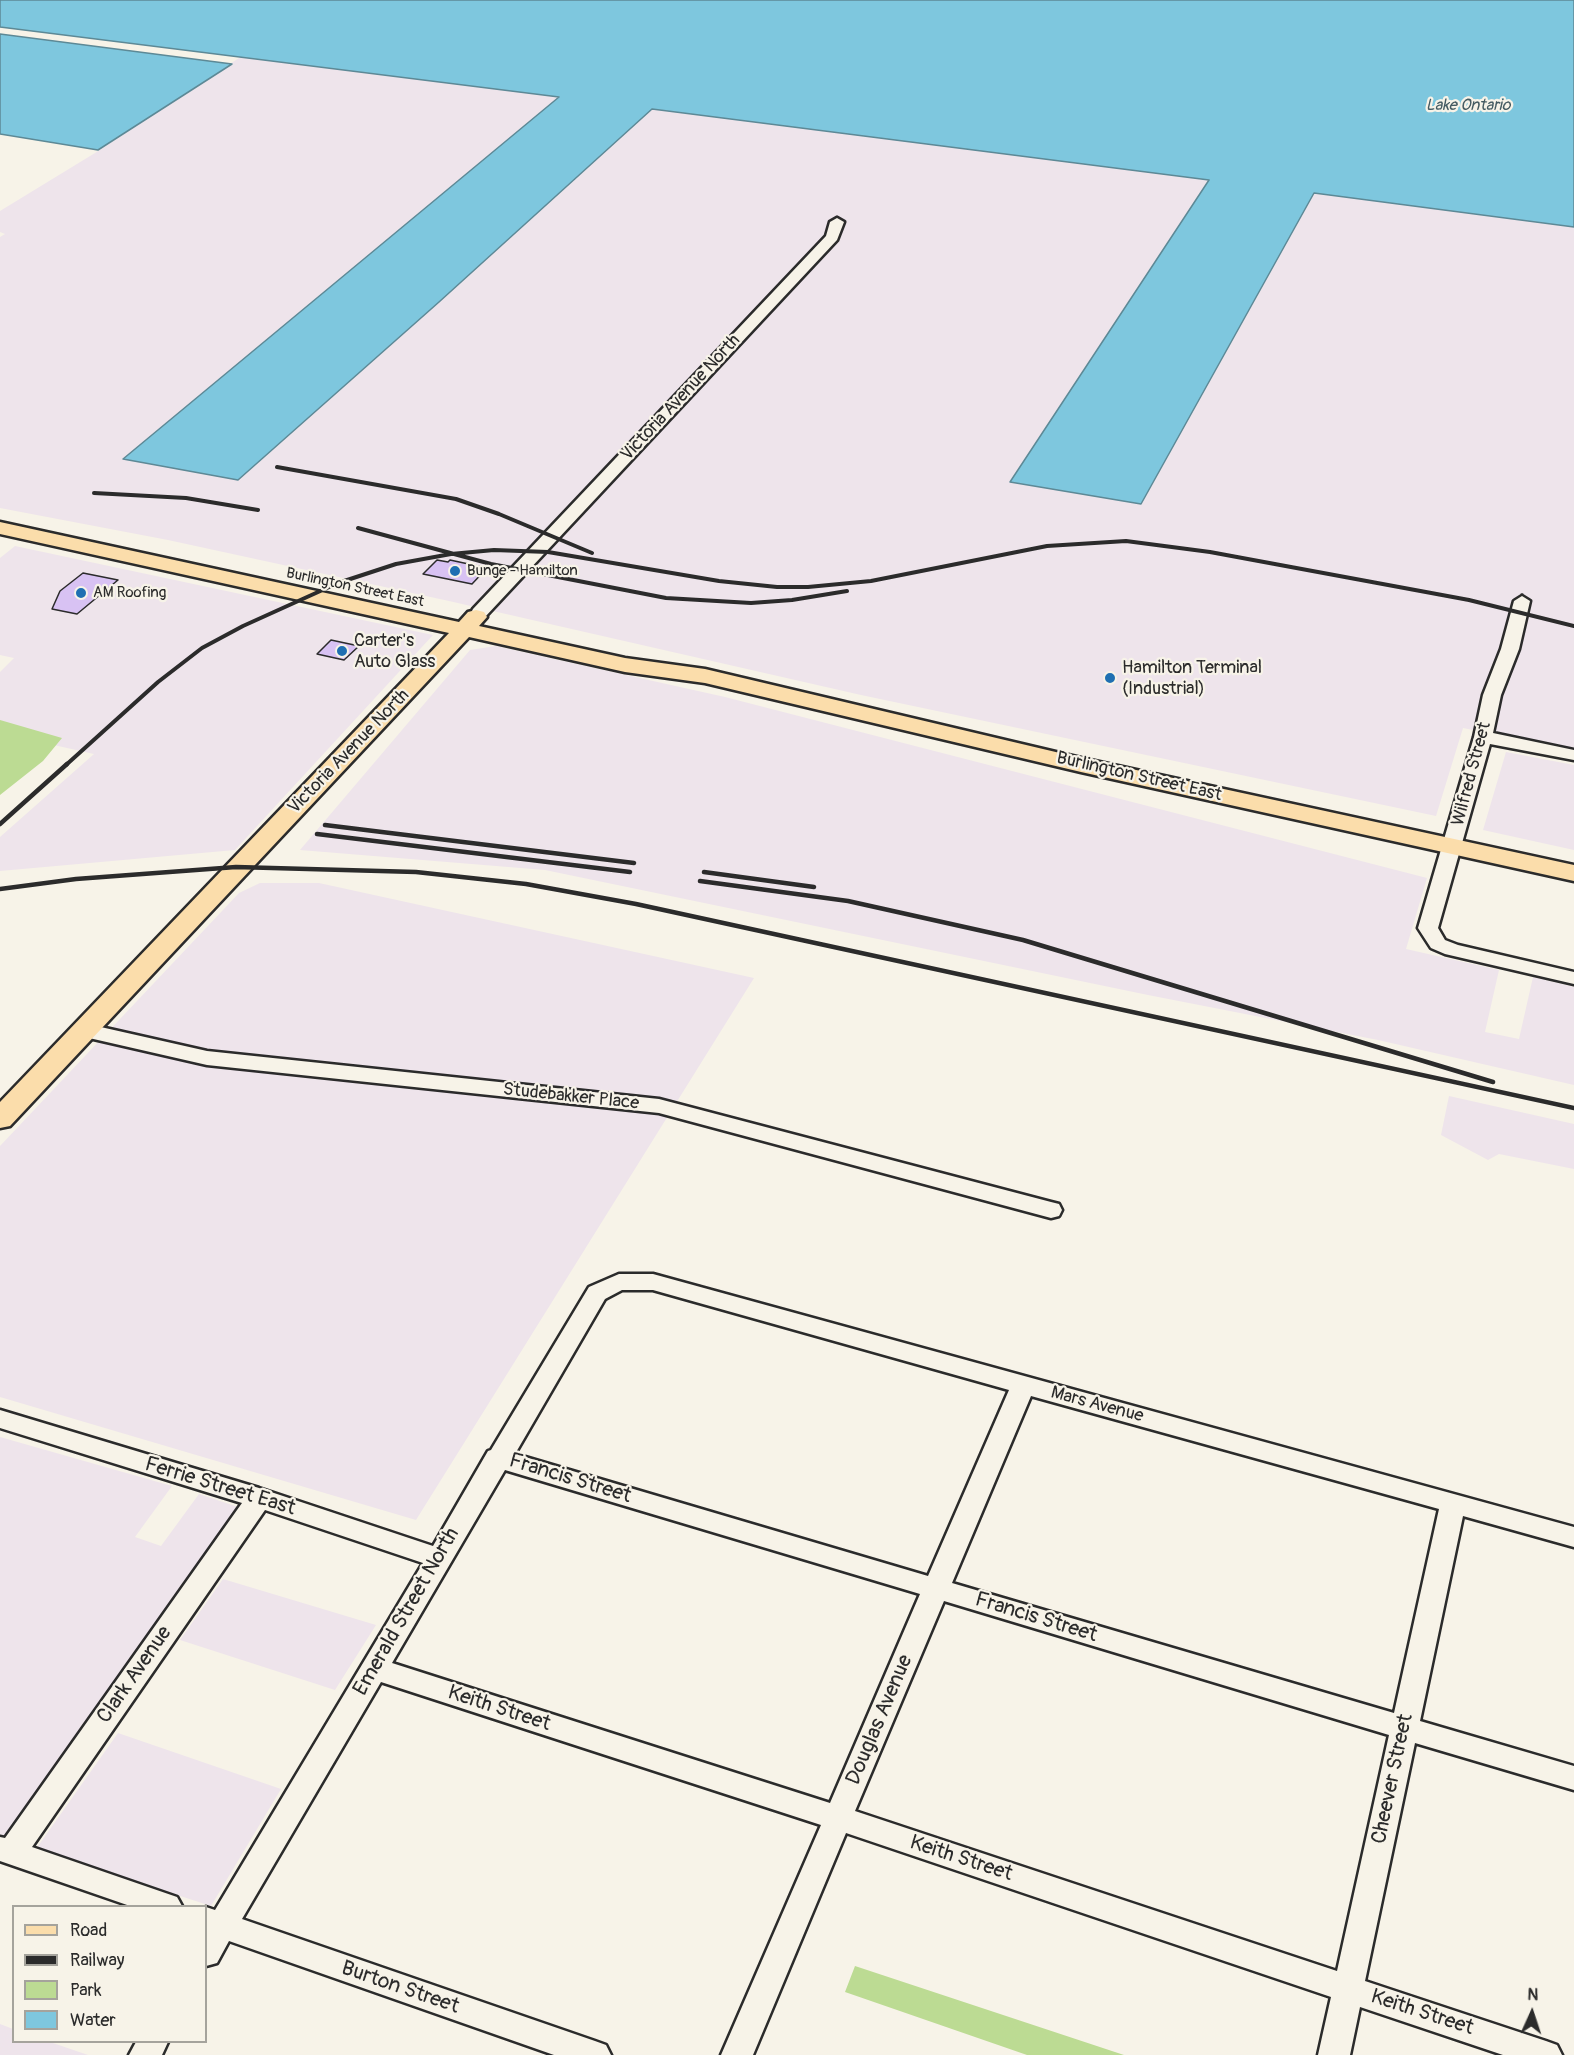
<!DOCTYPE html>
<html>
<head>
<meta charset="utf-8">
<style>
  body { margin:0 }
  #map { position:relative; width:1574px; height:2055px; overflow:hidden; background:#f7f3e8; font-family:Pangolin,sans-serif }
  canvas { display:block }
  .legend { position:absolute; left:12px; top:1905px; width:195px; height:138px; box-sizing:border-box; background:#f7f3e8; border:2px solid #a5a39c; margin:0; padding:8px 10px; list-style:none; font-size:18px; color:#2b2b2b }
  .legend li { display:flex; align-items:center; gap:12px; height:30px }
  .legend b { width:30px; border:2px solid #a5a39c }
  .north { position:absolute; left:1502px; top:1983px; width:60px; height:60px; -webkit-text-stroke:4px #f7f3e8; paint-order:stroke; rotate:3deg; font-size:16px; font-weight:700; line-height:24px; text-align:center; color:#2b2b2b }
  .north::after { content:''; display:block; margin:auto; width:21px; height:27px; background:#2b2b2b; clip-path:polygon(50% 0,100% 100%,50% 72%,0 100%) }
</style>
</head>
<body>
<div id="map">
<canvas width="1574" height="2055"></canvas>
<ul class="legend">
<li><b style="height:8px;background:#fbddab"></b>Road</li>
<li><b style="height:8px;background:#2b2b2b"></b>Railway</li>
<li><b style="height:16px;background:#bcdb93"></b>Park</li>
<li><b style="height:16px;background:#7ec7de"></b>Water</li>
</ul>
<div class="north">N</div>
</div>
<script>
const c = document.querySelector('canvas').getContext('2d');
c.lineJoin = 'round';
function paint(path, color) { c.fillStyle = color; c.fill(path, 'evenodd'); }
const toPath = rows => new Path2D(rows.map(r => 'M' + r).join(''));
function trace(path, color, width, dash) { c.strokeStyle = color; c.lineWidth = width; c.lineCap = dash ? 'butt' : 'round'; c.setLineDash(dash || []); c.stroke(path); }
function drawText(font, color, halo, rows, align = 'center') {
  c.font = font + ' Pangolin,sans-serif'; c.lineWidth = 4.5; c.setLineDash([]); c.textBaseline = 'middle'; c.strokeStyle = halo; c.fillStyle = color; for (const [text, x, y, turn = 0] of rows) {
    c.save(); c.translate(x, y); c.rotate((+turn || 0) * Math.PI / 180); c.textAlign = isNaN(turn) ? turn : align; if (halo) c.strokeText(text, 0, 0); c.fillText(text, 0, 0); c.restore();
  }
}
const built = toPath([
  [242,56,560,97,124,459,238,480,652,109,1210,180,1010,482,1141,504,1314,193,1574,227,1574,750,1463,728,1436,816,861,695,449,601,168,540,0,508,0,237,5,234,0,232,0,211,95,153],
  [15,546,433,635,235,850,0,871,0,837,94,754,0,733,0,672,14,658,0,655,0,558],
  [496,646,725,697,1427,878,1406,949,1499,970,1485,1032,1519,1039,1533,977,1574,987,1574,1085,1378,1040,1148,995,545,870,300,850,470,650],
  [1506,752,1574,765,1574,850,1483,830],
  [260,883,319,883,754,978,416,1520,0,1397,0,1146,239,893],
  [1449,1096,1574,1124,1574,1169,1499,1154,1488,1160,1441,1135],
  [0,1437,172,1486,135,1537,161,1546,199,1494,238,1507,3,1838,0,1837],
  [223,1579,376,1625,335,1690,180,1640],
  [118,1733,281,1789,211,1906,36,1849],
  [0,2024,13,2029,14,2042,50,2042,88,2055,0,2055]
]);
const green = toPath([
  [0,720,62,738,43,761,0,795],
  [855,1966,1124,2055,1027,2055,845,1992]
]);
const water = toPath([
  [0,0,1574,0,1574,227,1314,193,1141,504,1010,482,1209,180,652,109,439,302,238,480,123,459,559,97,0,27,0,0],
  [0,34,232,64,98,150,0,134,0,34]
]);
const building = toPath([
  [437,560,448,562,450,560,487,568,472,584,423,574,437,560],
  [83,573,118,580,77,614,52,609,60,591,83,573],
  [331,640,359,646,344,660,317,654,331,640]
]);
const minor = toPath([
  [837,218,844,222,837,240,485,617,473,617,471,613,473,609,826,236,830,222,837,218],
  [1522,596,1530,601,1519,649,1501,695,1493,733,1574,750,1574,760,1490,744,1438,928,1445,940,1458,945,1574,972,1574,984,1445,954,1431,948,1418,928,1474,737,1483,695,1501,649,1514,601,1522,596],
  [83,1023,207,1051,659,1099,1051,1202,1059,1204,1062,1210,1059,1216,1051,1218,659,1113,207,1065,76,1035,72,1030,76,1025,83,1023],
  [619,1274,653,1274,1574,1527,1574,1547,1463,1516,1420,1721,1574,1766,1574,1790,1415,1743,1365,1981,1546,2041,1557,2045,1562,2055,1503,2055,1360,2007,1350,2055,1318,2055,1331,1997,846,1833,753,2055,721,2055,821,1825,381,1682,242,1919,595,2041,606,2045,611,2055,554,2055,229,1941,217,1963,206,1966,206,1907,215,1910,423,1563,265,1510,32,1847,177,1897,182,1906,130,1906,0,1861,0,1837,5,1838,242,1503,0,1428,0,1410,259,1488,433,1546,488,1451,491,1450,589,1287,619,1274],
  [622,1290,653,1290,1009,1390,928,1576,515,1454,605,1299,622,1290],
  [1031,1396,1439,1509,1394,1713,952,1583,1031,1396],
  [505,1470,920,1594,830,1803,392,1663,505,1470],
  [944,1601,1389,1735,1337,1971,855,1811,944,1601],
  [136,2042,168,2042,162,2055,129,2055,136,2042]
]);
const major = toPath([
  [0,522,459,622,468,612,476,610,484,612,487,617,479,626,625,658,705,669,1081,758,1574,865,1574,881,1081,772,705,683,625,672,469,637,10,1126,0,1128,0,1102,449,633,0,534,0,522]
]);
const railFar1 = toPath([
  [277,467,456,499,499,514,592,553],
  [94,493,186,498,258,510],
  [358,528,491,564,666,598,751,603,792,600,847,591],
  [66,765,158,682,202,648,243,626,338,583,396,564,451,554,494,550,548,552,719,581,777,587,808,587,871,581,1047,546,1126,541,1210,552,1469,600,1574,626]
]);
const rail = toPath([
  [0,824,67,764],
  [325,825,634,863],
  [317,834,630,872],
  [704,872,814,887],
  [700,881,848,901,1023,940,1493,1082],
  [0,889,76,879,236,867,416,872,526,884,636,904,1574,1108]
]);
const markers = [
  [455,571,6,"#1f6fb2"],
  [81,593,6,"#1f6fb2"],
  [342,651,6,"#1f6fb2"],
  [1110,678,6,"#1f6fb2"]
];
const farPoinames = [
  ["Bunge - Hamilton",467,571],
  ["AM Roofing",93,593]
];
const farStreetnames = [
  ["Burlington Street East",355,588,12]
];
const farWaternames = [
  ["Lake Ontario",1468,106]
];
const streetNames = [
  ["Victoria Avenue North",681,398,-47],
  ["Victoria Avenue North",349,752,-46],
  ["Wilfred Street",1472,774,-75],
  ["Burlington Street East",1139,777,13],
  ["Studebakker Place",571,1097,6],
  ["Mars Avenue",1097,1405,15]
];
const poiNames = [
  ["Carter's",354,641],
  ["Auto Glass",354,662],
  ["Hamilton Terminal",1122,668],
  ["(Industrial)",1122,689]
];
const nearStreetnames = [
  ["Francis Street",570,1479,17],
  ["Ferrie Street East",220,1487,17],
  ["Emerald Street North",407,1612,-60],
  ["Francis Street",1036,1618,17],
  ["Clark Avenue",135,1675,-55],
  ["Keith Street",499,1709,18],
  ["Douglas Avenue",880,1720,-67],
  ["Cheever Street",1393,1779,-78],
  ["Keith Street",961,1859,18],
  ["Burton Street",400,1988,19],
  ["Keith Street",1422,2013,18]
];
paint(built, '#eee4eb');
paint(green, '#bcdb93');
paint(water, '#7ec7de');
trace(water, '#5d8996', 1.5);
paint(building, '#d8c2f3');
trace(building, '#2b2b2b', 1.5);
trace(minor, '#2b2b2b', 5);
trace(major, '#2b2b2b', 5);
paint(minor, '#f7f3e8');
paint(major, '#fbddab');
trace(railFar1, '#2b2b2b', 4);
trace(rail, '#2b2b2b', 4.5);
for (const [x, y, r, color] of markers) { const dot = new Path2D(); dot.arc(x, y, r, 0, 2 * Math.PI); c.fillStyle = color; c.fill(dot); trace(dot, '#f7f3e8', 2); }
drawText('15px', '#2b2b2b', '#f7f3e8', farPoinames, 'left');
drawText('15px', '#2b2b2b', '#f7f3e8', farStreetnames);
drawText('italic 16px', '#445a61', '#f7f3e8', farWaternames);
drawText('18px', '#2b2b2b', '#f7f3e8', streetNames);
drawText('18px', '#2b2b2b', '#f7f3e8', poiNames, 'left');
drawText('21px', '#2b2b2b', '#f7f3e8', nearStreetnames);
</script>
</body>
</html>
